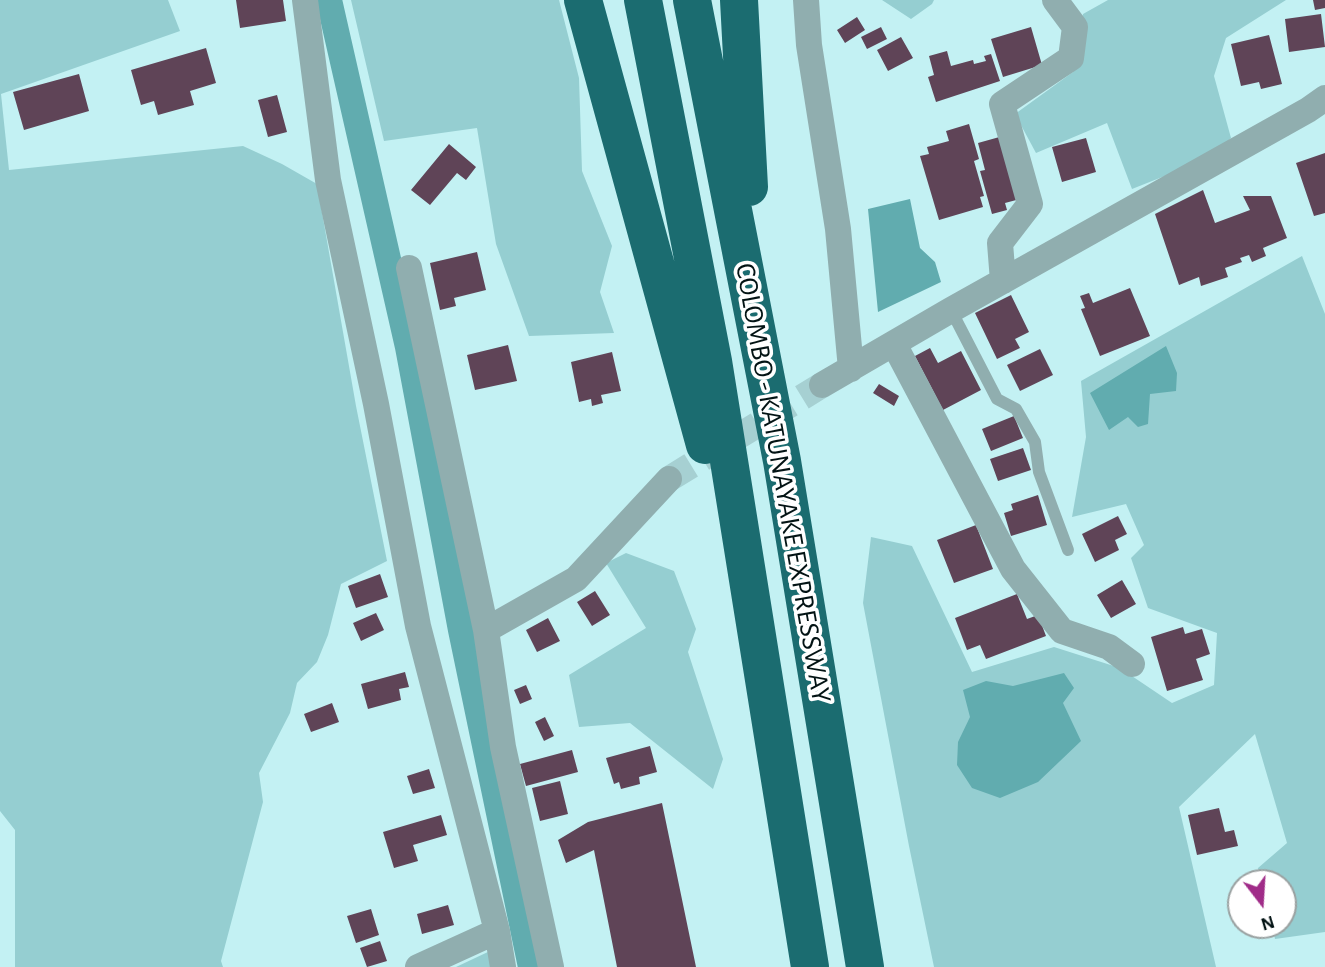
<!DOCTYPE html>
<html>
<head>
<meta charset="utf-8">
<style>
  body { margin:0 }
  #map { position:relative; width:1325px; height:967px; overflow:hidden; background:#c3f1f3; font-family:"Alegreya Sans",sans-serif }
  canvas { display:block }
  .north { position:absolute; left:1227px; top:869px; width:70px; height:70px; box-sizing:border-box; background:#fff; border:2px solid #9aa1a1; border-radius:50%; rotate:163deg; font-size:19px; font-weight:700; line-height:28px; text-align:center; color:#031314 }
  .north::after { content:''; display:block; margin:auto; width:24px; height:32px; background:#a02c88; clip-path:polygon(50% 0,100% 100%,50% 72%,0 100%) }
</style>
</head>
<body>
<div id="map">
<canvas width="1325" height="967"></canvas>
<div class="north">N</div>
</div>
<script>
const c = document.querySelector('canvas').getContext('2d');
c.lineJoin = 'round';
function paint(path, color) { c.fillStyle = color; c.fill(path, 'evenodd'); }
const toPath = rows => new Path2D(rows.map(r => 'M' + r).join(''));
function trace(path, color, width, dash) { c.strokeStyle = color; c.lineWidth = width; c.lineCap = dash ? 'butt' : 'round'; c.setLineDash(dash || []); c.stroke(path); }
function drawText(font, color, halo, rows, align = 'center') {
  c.font = font + ' "Alegreya Sans",sans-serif'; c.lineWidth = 7; c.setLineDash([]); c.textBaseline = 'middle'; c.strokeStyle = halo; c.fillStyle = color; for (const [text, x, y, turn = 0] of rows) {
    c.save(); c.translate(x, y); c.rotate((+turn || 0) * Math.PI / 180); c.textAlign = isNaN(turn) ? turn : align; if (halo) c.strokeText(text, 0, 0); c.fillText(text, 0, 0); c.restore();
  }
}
const green = toPath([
  [0,0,168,0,180,31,1,94,9,170,243,146,282,164,317,184,356,406,387,561,341,584,328,635,317,662,297,683,290,713,259,773,263,802,221,961,223,967,15,967,15,830,0,811],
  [351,0,559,0,579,78,582,171,612,246,600,292,614,333,529,336,496,244,477,128,384,141],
  [882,0,934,0,932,4,911,19],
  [1108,0,1286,0,1226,38,1214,76,1231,138,1210,158,1132,189,1107,123,1036,153,1015,114,1073,72,1083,14],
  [1302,256,1325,314,1325,932,1275,939,1272,925,1283,925,1283,883,1261,883,1258,868,1287,843,1255,734,1179,807,1216,967,934,967,909,846,863,603,871,537,912,546,972,672,1054,647,1120,668,1172,703,1214,685,1217,633,1148,608,1131,558,1144,545,1126,504,1072,517,1086,437,1081,381],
  [626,553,674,571,696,629,688,652,723,759,713,789,630,723,579,727,569,675,646,628,606,563],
  [490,951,493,967,456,967]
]);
const water = toPath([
  [910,199,920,248,935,262,941,282,878,312,868,209],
  [1166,346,1177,373,1176,391,1150,394,1148,424,1138,427,1128,417,1109,430,1090,393],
  [1064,673,1074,688,1063,703,1081,741,1038,782,1000,798,972,788,957,765,958,742,970,717,963,690,986,681,1013,686]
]);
const canal = toPath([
  [329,0,408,347,461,630,531,967]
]);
const building = toPath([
  [236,0,283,0,286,21,240,28],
  [1313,0,1325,0,1325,8,1315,10],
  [1321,14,1325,47,1289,52,1285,19],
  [857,17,865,30,845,43,837,30],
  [881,27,887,39,867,49,861,37],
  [1031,27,1042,65,1003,77,991,39],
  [1269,35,1282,84,1261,89,1259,82,1241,86,1231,44],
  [901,37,913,58,888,71,877,50],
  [206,48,216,83,190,91,194,105,158,115,154,101,141,105,131,70],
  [947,51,951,66,973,60,974,64,986,61,984,56,991,54,1000,81,936,102,928,77,934,75,929,56],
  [79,74,89,111,24,130,13,92],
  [277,95,287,132,268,137,258,100],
  [969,124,979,159,974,161,984,196,980,197,983,207,939,220,920,156,929,154,927,147,949,141,946,131],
  [1003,136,1020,199,1005,203,1007,210,992,214,980,171,985,170,978,143],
  [1086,138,1096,172,1062,182,1052,147],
  [449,144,476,167,466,180,457,173,430,205,411,190],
  [1325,153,1325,213,1314,216,1296,163],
  [1203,190,1215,223,1250,210,1243,196,1271,196,1287,238,1263,248,1266,256,1252,262,1249,255,1240,258,1242,262,1225,268,1228,277,1201,286,1199,277,1179,285,1155,214],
  [477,252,486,290,454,298,456,306,440,310,430,263],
  [1130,288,1150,336,1100,356,1081,309,1085,308,1080,296,1089,293,1093,303],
  [1011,295,1029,332,1015,339,1020,348,997,359,975,313],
  [508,345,517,381,475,390,467,355],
  [930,348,938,363,961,351,981,390,943,410,915,356],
  [1040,349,1053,375,1020,391,1007,365],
  [612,352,621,391,601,395,603,403,592,406,591,399,579,402,571,362],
  [879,384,899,396,894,406,873,393],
  [1014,416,1023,438,991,451,982,429],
  [1023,448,1031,470,998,481,990,459],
  [1038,495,1047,525,1011,536,1004,513,1013,510,1011,504],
  [1118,516,1127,534,1115,540,1119,550,1095,562,1082,534],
  [976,525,993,569,954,583,937,540],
  [380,574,388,597,356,608,348,586],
  [1122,580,1136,604,1111,618,1097,595],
  [595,591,610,615,592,626,577,602],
  [1017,594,1027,619,1038,615,1046,636,986,659,980,645,967,650,955,618],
  [376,613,384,630,361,641,353,623],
  [548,618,560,641,537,652,526,630],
  [1183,627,1185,634,1202,629,1210,654,1196,659,1203,680,1167,691,1151,637],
  [405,672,409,687,399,689,401,700,368,709,361,684],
  [526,685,532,699,520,704,514,690],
  [332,703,339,722,311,732,304,714],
  [545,717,554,736,544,741,535,722],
  [650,746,657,772,639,777,640,784,621,789,619,782,614,784,606,758],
  [572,750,578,772,526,786,520,764],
  [429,769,435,788,413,794,407,776],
  [560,781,568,814,540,821,532,788],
  [662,803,696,967,617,967,594,850,566,863,558,840,588,822],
  [1219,808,1225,832,1234,830,1238,846,1197,855,1188,815],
  [441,815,447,835,413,845,418,861,394,868,383,832],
  [448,905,454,925,422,934,417,914],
  [371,909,379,935,356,943,347,916],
  [380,941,387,961,367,967,360,948]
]);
const minorTunnel = toPath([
  [669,479,822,385]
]);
const service = toPath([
  [951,310,997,399,1016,409,1035,442,1039,472,1068,550]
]);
const minor = toPath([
  [305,0,328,180,376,404,418,626,497,931,503,967],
  [806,0,809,45,838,229,851,369],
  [409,268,486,630,503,747,551,967],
  [1003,281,1000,243,1030,204,1002,104,1071,58,1075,27,1055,0],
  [894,344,1013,569,1062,631,1109,647,1132,664],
  [822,385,951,310,1308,110,1325,98],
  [486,630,576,579,669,479],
  [418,967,497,931]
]);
const motorway = toPath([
  [583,0,705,445],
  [643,0,713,361,810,967],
  [692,0,782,461,865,967],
  [739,0,749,187]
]);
const streetNames = [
  ["COLOMBO - KATUNAYAKE EXPRESSWAY",783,483,80]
];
paint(green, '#95ced1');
paint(water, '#61acaf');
trace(canal, '#61acaf', 26);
paint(building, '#5f4457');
trace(minorTunnel, '#a6d0d2', 26, [26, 13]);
trace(service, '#90aeaf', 12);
trace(minor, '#90aeaf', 26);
trace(motorway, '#1b6c70', 38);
drawText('28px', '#031314', '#fff', streetNames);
</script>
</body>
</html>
